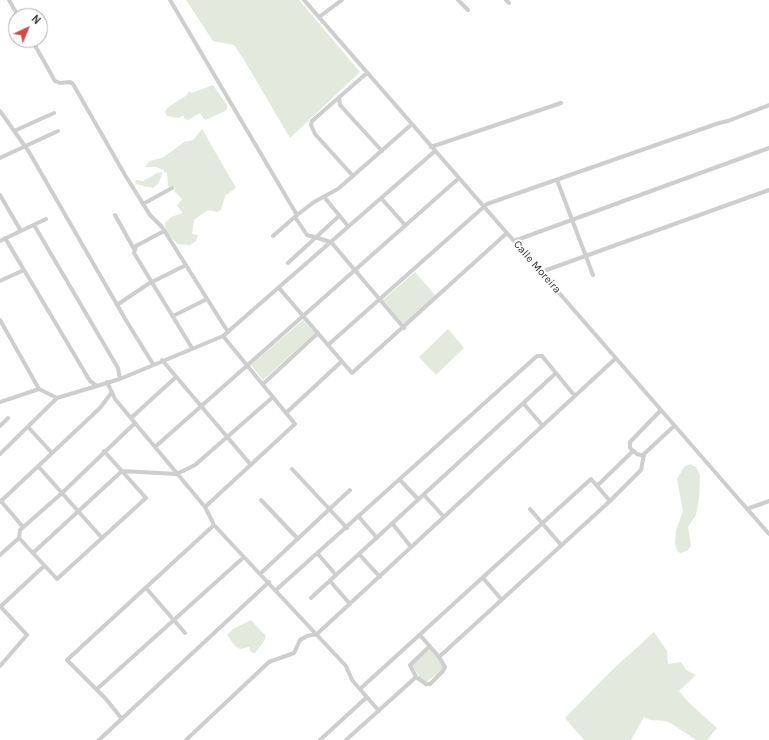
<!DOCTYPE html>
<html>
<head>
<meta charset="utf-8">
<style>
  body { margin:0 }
  #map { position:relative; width:769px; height:740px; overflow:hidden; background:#fff; font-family:Karla,sans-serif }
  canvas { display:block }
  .north { position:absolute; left:8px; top:8px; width:40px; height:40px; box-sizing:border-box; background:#fff; border:1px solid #adadad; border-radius:50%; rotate:44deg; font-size:11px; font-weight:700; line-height:16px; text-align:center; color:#313131 }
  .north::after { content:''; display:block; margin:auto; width:14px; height:18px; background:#d34947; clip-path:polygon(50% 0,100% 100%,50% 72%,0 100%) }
</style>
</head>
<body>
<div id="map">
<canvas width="769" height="740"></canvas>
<div class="north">N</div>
</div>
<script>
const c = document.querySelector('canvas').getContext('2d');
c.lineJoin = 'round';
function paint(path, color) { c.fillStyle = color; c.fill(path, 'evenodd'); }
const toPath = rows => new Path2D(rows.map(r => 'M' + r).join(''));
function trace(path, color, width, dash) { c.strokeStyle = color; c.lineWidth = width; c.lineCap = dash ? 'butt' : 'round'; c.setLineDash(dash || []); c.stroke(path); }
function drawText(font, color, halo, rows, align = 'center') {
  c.font = font + ' Karla,sans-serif'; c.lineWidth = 4; c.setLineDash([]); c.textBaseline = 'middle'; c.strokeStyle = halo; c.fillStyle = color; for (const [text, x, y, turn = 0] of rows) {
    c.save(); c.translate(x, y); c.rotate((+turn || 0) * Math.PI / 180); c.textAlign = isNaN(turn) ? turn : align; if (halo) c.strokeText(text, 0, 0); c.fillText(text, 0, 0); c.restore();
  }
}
const green = toPath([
  [186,0,299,0,360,72,290,138,243,58,234,45,213,41],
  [213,85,227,105,227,109,223,112,205,120,200,113,188,120,185,119,183,115,179,118,167,116,165,112,167,108,187,95,189,91,192,93],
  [202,129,236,188,225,196,221,210,217,212,208,210,194,220,192,234,198,235,196,241,190,245,178,244,166,232,165,223,171,217,183,213,177,206,182,199,174,191,175,187,168,186,167,173,163,172,158,184,153,188,136,184,135,182,136,180,143,181,157,173,164,172,164,170,156,167,145,167,150,161,164,157,184,142,193,140],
  [415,272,436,296,404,325,383,300],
  [303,320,315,333,263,380,251,365],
  [448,329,464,348,436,375,419,357],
  [690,464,696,467,700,475,699,499,696,515,688,527,691,546,687,551,680,553,677,551,675,543,676,531,683,511,677,479,684,467],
  [251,620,266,636,263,643,255,653,251,652,249,647,240,649,235,646,227,635,233,629],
  [654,632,667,651,668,664,681,662,686,670,696,675,679,691,688,702,717,728,707,740,696,740,672,724,666,721,650,720,644,717,631,740,584,740,565,718,611,671],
  [429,650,432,650,443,663,443,669,426,682,422,681,412,665]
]);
const minor = toPath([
  [9,0,18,16],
  [170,0,297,215,273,236],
  [304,0,769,534],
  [458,0,468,10],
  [506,0,509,3],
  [319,17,342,0],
  [32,40,55,81,60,83,70,82,73,84,125,175,150,215,162,227,228,332],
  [339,97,340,105,382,151],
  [0,111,29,152,127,322,153,364],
  [14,131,54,113],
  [431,147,561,103],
  [0,158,58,131],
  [353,176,315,134,311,125,312,121,367,73],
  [557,180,593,275],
  [0,195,21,231],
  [325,198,348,226],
  [381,198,405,225],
  [143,204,172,188],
  [115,215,134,249],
  [297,215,314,202,338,189,412,124],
  [295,217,307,235,331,242,404,328],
  [34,225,118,368,120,379],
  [164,231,136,246,134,253,192,348],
  [5,238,90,381,97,386],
  [0,241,46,219],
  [514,241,769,148],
  [288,263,339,216],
  [541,272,769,190],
  [0,281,24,270],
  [279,288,352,373,507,233],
  [117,305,148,284,186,265],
  [173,316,207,299],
  [0,320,39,389,57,398],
  [328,345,487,204,719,123,728,121,769,105],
  [162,360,251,465],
  [107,382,115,399,205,507,214,525,346,666,352,680,379,711],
  [263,384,318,333],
  [0,402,39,389],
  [523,403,542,425],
  [286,413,342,361],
  [131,418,176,377],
  [0,426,8,418],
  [28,427,52,453],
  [155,447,459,178],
  [0,454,57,398,120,379,223,336,435,151],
  [644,456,637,454,630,448,630,442,661,410],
  [38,466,102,538],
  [292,469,347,528],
  [400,480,418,499],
  [597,486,633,451],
  [424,495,444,517],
  [0,500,23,527],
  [261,500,298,539],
  [0,502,100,408,112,392],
  [205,507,295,424,223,336],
  [530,509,561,545],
  [747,509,769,501],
  [359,517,377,538],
  [392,523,411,547],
  [19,538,57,579,146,498,104,451],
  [33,553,122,471,176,474,183,471,195,465,273,397],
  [318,554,336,575],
  [359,554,380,577],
  [0,555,19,538,20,530,62,493,135,423],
  [261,573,350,490],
  [483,578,501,599],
  [330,581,350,604],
  [146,588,185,633],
  [276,590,537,356,542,356,574,395],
  [311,598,556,373],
  [0,606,27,635,0,666],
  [0,607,44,566],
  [420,635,439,657,445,667,443,671,430,684,426,684,416,677,410,665,429,647],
  [439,657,610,501,641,470,644,454,674,426],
  [97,689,244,557],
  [360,689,591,479,610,501],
  [122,719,106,699,67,660,214,525],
  [99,740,269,582],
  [186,740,269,662,294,653,300,640,307,636,317,634,616,358],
  [320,740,367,697],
  [346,740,416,677]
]);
const streetNames = [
  ["Calle Moreira",537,267,49]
];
paint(green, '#e3e9dd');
trace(minor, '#cecece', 4);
drawText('11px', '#313131', '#fff', streetNames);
</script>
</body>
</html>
